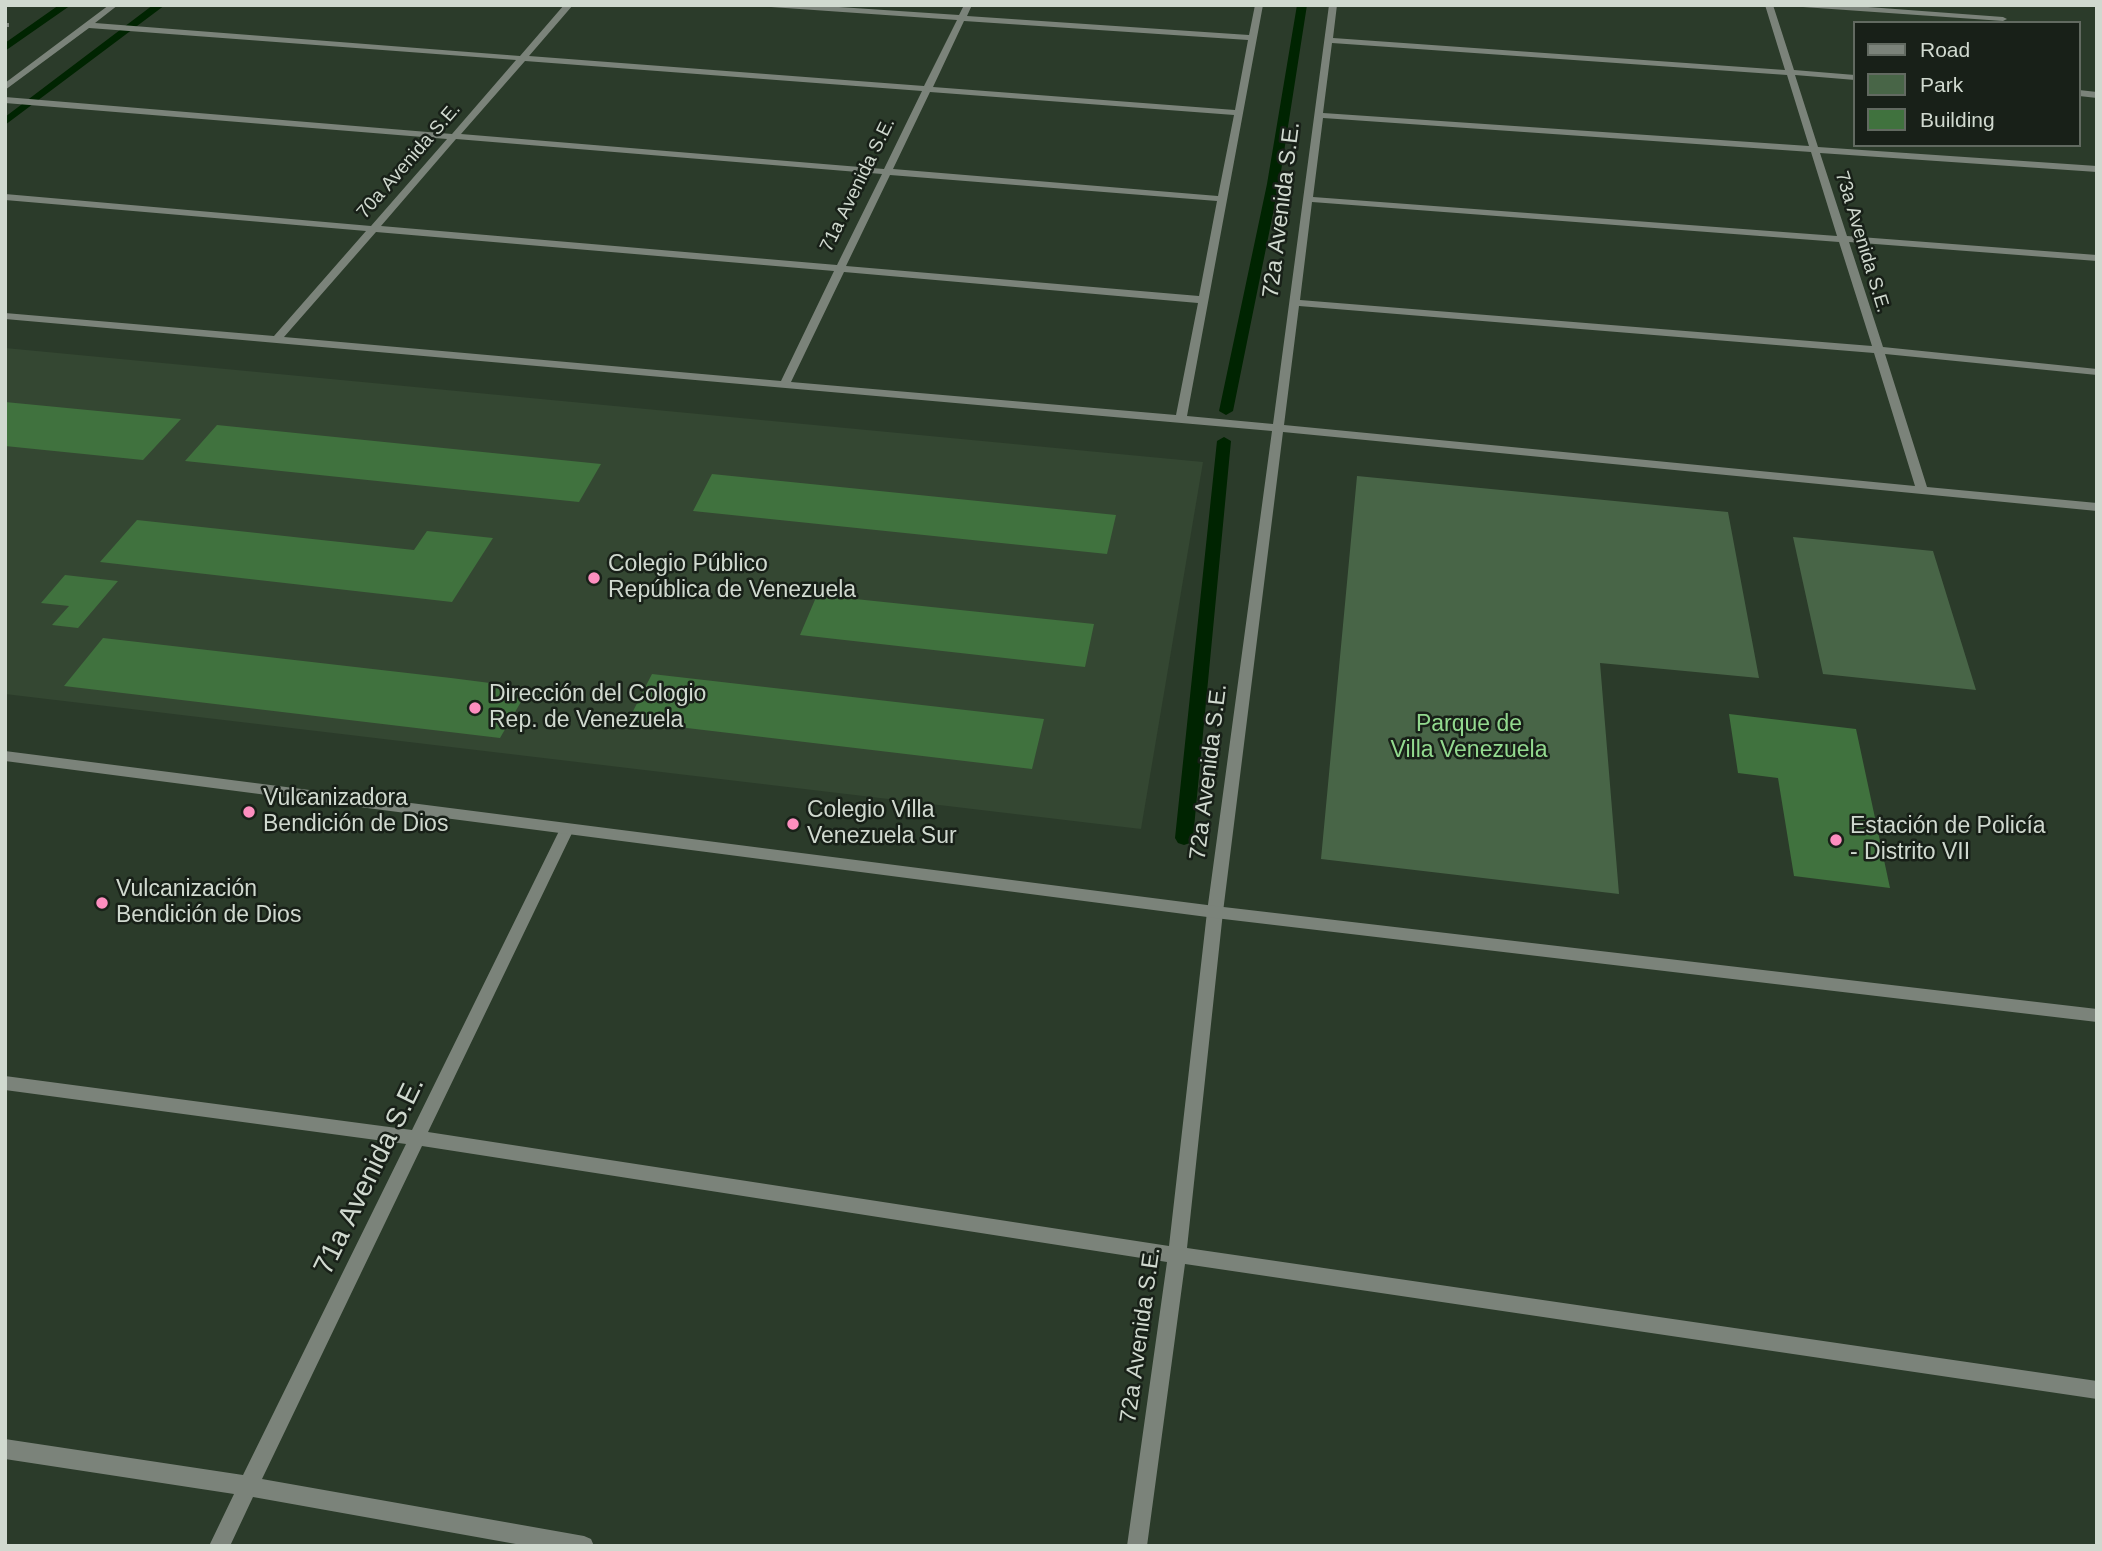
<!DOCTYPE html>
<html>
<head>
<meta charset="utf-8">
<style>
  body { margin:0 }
  #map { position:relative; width:2102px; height:1551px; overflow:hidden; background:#2b3b2a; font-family:Arial,sans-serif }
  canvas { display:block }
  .frame { position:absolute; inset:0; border:7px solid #d0d9cf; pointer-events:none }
  .legend { position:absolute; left:1853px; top:21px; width:228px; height:126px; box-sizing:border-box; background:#182018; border:2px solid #626a61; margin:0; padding:9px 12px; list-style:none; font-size:21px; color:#d0d9cf }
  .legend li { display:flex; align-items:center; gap:14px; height:35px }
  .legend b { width:35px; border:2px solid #626a61 }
</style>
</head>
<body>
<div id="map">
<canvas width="2102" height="1551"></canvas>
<div class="frame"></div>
<ul class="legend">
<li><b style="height:9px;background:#7b837a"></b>Road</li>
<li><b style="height:19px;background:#486547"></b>Park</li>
<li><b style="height:19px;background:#40723e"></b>Building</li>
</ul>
</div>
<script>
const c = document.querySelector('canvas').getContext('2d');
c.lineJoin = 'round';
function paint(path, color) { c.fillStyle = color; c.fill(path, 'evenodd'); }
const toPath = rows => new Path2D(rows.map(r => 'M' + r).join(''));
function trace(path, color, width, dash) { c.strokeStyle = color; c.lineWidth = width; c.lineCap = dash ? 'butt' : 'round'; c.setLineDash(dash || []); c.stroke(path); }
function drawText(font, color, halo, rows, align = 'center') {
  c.font = font + ' Arial,sans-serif'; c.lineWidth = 5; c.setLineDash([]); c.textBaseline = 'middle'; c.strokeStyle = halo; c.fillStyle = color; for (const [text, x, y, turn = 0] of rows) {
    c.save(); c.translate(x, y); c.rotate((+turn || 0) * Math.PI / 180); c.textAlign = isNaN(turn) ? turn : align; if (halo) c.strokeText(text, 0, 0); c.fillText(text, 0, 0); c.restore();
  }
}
const built = toPath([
  [5,348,1203,462,1141,829,5,694]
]);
const green = toPath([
  [1357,476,1728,512,1759,678,1600,663,1619,894,1321,859],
  [1793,537,1933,551,1976,690,1823,674]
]);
const stream = toPath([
  [59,5,71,5,5,51,5,43,59,5],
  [153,5,165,5,5,125,5,117,153,5],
  [1297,5,1307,5,1279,184,1233,411,1226,415,1219,411,1267,184,1297,5],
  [1224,437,1231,441,1193,838,1190,843,1184,845,1178,843,1175,838,1217,441,1224,437]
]);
const building = toPath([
  [5,402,181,419,143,460,5,446],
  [217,425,601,464,579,502,185,461],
  [712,474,1116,515,1107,554,693,511],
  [137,520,414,550,427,531,493,538,452,602,100,562],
  [65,575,118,581,78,628,52,625,69,606,41,603],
  [817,595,1094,624,1085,667,800,635],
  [103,638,451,678,529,688,500,738,64,686],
  [652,674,1044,719,1032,769,628,721],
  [1729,714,1856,729,1890,888,1794,876,1778,778,1738,773]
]);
const minor = toPath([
  [109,5,118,5,95,23,520,56,564,5,573,5,529,56,924,86,957,20,771,7,767,5,809,5,959,15,964,5,972,5,967,16,1249,35,1255,5,1263,5,1187,416,1273,424,1329,5,1337,5,1333,38,1785,70,1765,5,1773,5,1794,70,1855,75,1855,80,1795,75,1818,147,2097,166,2097,172,1820,153,1847,236,2097,255,2097,261,1849,242,1883,347,2097,369,2097,375,1885,354,1927,487,2097,503,2097,511,1283,432,1223,912,1187,1248,2097,1381,2097,1399,1185,1264,1147,1546,1127,1546,1167,1262,422,1146,262,1479,584,1536,591,1539,594,1546,527,1546,253,1497,230,1546,209,1546,234,1494,5,1459,5,1439,243,1475,406,1144,5,1090,5,1076,412,1130,560,829,562,825,567,824,572,825,574,829,428,1132,1169,1246,1207,912,1272,431,5,319,5,313,274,336,366,231,5,200,5,194,371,226,447,139,5,103,5,97,452,134,516,60,89,28,5,90,5,83,109,5],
  [964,21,1248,40,1235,110,933,87,964,21],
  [1332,43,1787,75,1809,146,1323,113,1332,43],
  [525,61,922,91,884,169,461,134,525,61],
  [930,92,1234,115,1218,196,893,169,930,92],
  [1323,118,1811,152,1837,236,1313,197,1323,118],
  [456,139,882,174,837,265,381,226,456,139],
  [890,175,1217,201,1199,296,846,266,890,175],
  [1312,202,1839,242,1872,346,1300,300,1312,202],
  [376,232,834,271,781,381,284,337,376,232],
  [844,272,1198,303,1176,415,791,382,844,272],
  [1299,306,1874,353,1915,486,1284,425,1299,306],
  [1799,5,1841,5,2003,17,2007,19,2003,21,1803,7,1799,5],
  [5,23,9,23,9,27,5,27,5,23],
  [2079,90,2097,92,2097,98,2079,96,2079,90]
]);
const tertiary = toPath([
  [5,751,1215,906,2097,1009,2097,1022,1215,918,5,761,5,751]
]);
const markers = [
  [594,578,7,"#fd8ebf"],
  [475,708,7,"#fd8ebf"],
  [249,812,7,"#fd8ebf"],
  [793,824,7,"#fd8ebf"],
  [1836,840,7,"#fd8ebf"],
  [102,903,7,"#fd8ebf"]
];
const farStreetnames = [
  ["70a Avenida S.E.",409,161,-49],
  ["71a Avenida S.E.",858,185,-64],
  ["73a Avenida S.E.",1862,242,73]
];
const streetNames = [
  ["72a Avenida S.E.",1282,210,-83],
  ["72a Avenida S.E.",1209,772,-83],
  ["72a Avenida S.E.",1141,1335,-82]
];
const poiNames = [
  ["Colegio Público",608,565],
  ["República de Venezuela",608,591],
  ["Dirección del Cologio",489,695],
  ["Rep. de Venezuela",489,721],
  ["Vulcanizadora",263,799],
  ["Bendición de Dios",263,825],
  ["Colegio Villa",807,811],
  ["Venezuela Sur",807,837],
  ["Estación de Policía",1850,827],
  ["- Distrito VII",1850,853],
  ["Vulcanización",116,890],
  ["Bendición de Dios",116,916]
];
const parkNames = [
  ["Parque de",1469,725],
  ["Villa Venezuela",1469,751]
];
const nearStreetnames = [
  ["71a Avenida S.E.",370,1176,-64]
];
paint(built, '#344732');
paint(green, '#486547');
paint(stream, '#002401');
paint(building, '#40723e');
paint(minor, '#7b837a');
paint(tertiary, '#7b837a');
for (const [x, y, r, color] of markers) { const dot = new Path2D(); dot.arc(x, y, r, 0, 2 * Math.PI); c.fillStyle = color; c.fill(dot); trace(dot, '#182018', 2.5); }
drawText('19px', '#d0d9cf', '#182018', farStreetnames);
drawText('23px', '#d0d9cf', '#182018', streetNames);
drawText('23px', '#d0d9cf', '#182018', poiNames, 'left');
drawText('23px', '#93da8f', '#182018', parkNames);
drawText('28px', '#d0d9cf', '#182018', nearStreetnames);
</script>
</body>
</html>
